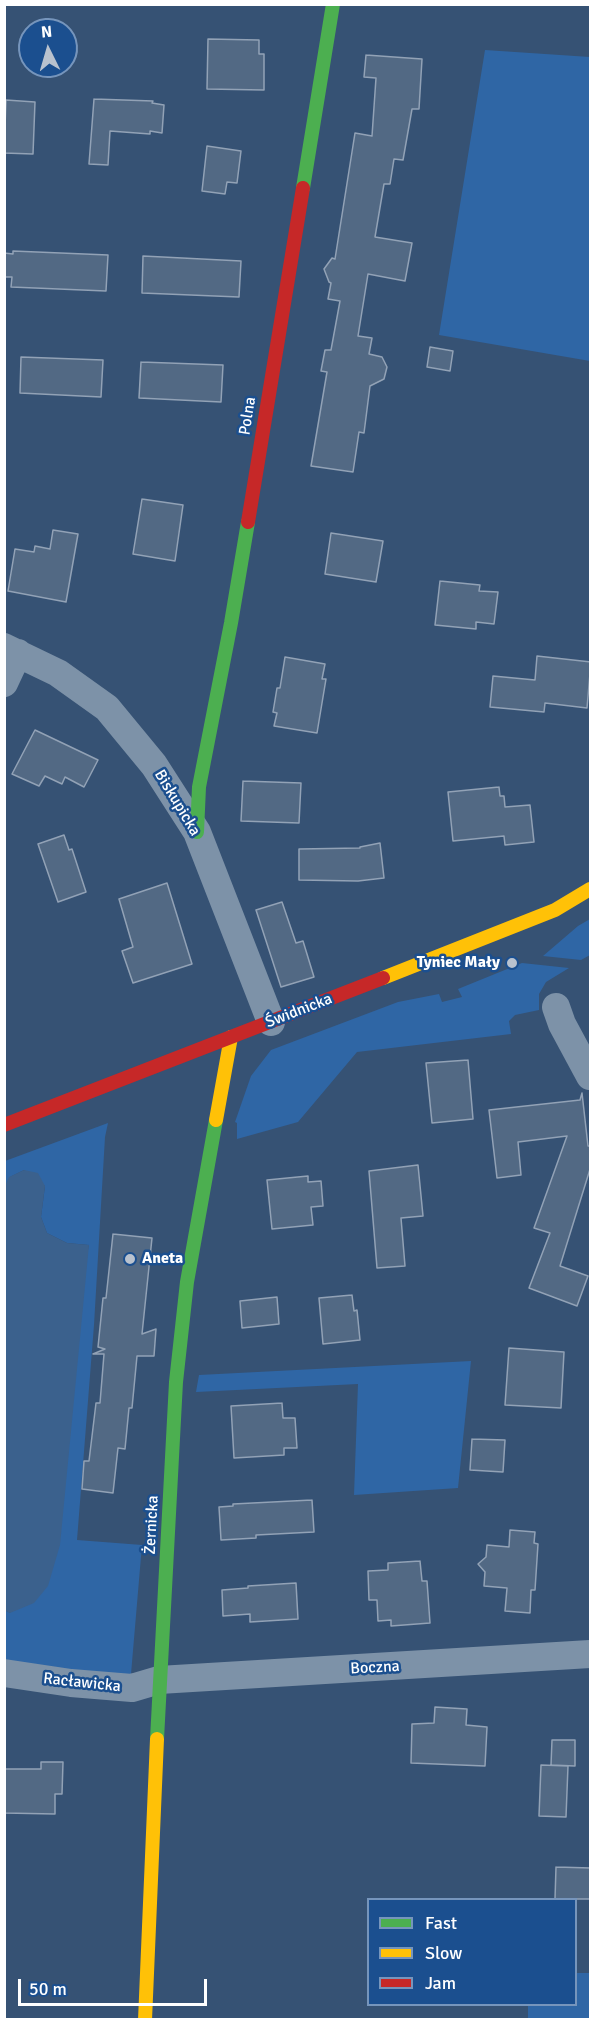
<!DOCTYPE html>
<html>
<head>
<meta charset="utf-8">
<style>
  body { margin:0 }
  #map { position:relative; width:595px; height:2024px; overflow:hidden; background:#365274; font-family:Signika,sans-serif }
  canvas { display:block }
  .frame { position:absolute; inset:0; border:6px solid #fff; pointer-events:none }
  .legend { position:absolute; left:367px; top:1898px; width:210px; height:108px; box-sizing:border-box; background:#1b4f8f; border:2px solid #7695bc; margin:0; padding:8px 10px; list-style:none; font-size:18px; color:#fff }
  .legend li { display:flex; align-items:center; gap:12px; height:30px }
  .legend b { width:30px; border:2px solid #7695bc }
  .north { position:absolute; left:18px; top:18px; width:60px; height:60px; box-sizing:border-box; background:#1b4f8f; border:2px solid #7695bc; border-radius:50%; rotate:355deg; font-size:16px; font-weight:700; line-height:24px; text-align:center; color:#fff }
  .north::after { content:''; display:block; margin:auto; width:21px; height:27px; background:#b9c2ce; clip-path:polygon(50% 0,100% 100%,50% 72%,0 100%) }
  .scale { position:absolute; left:18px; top:1979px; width:189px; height:27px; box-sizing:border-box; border:3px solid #fff; border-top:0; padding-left:8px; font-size:18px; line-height:21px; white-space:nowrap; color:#fff; -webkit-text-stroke:4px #1b4f8f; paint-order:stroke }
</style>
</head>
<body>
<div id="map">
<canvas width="595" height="2024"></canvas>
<div class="frame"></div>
<ul class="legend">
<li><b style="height:8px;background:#4caf50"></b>Fast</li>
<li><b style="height:8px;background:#ffc107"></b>Slow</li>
<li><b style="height:8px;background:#c62828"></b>Jam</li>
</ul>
<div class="north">N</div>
<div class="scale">50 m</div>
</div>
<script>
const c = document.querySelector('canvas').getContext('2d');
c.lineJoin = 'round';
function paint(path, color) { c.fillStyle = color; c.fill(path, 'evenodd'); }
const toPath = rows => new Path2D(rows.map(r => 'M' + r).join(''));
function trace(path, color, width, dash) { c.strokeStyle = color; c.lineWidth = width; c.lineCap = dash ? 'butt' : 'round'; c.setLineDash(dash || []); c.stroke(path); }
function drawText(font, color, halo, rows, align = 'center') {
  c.font = font + ' Signika,sans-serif'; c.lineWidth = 5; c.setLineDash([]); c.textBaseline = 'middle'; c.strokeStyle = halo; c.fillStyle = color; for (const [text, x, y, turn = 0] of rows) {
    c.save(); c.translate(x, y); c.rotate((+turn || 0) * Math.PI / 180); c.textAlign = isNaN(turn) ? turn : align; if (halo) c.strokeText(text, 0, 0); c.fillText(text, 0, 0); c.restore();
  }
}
const green = toPath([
  [485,50,590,57,590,361,439,335],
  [590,919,590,955,581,960,543,956,578,926],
  [522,963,569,968,546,982,539,994,539,1010,515,1015,509,1021,511,1034,357,1052,298,1122,237,1139,237,1123,235,1122,251,1076,271,1050,398,1002,439,994,442,1002,462,997,458,989],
  [108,1123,105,1137,94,1325,77,1540,142,1545,131,1674,121,1678,5,1664,5,1610,10,1613,89,1245,67,1243,47,1233,41,1217,45,1186,24,1170,10,1177,5,1188,5,1161],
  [471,1361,458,1488,354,1495,358,1384,196,1392,199,1375],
  [576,1973,590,1973,590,2019,528,2019,528,2005,576,2004]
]);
const water = toPath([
  [24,1170,38,1173,45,1186,41,1217,47,1233,67,1243,89,1245,60,1545,48,1586,34,1603,10,1613,4,1610,4,1188,9,1177]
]);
const building = toPath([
  [208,39,259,40,259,54,264,54,264,90,207,89,208,39],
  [366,55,422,59,419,109,412,109,403,160,394,159,390,184,384,184,375,237,412,243,405,281,368,274,358,336,372,338,369,354,382,357,387,367,384,379,370,386,364,433,359,432,353,472,311,466,327,372,321,371,325,350,331,350,340,301,328,299,331,283,329,282,324,269,332,258,335,259,355,133,372,136,376,78,364,77,366,55],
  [94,99,153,101,152,103,164,105,162,133,150,131,150,134,110,131,108,165,89,164,94,99],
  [6,100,35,102,33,154,4,153,6,100],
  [207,146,241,151,237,183,227,182,225,194,202,191,207,146],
  [13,251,108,255,106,291,11,287,12,277,4,277,4,253,13,254,13,251],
  [143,256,241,261,239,297,142,293,143,256],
  [430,347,453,351,450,371,427,367,430,347],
  [21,357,103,360,101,397,20,393,21,357],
  [141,362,223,365,221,402,139,398,141,362],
  [142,499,183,505,175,561,133,554,142,499],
  [53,530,78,534,66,602,8,591,15,549,34,552,35,546,50,549,53,530],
  [331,533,383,541,376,582,325,574,331,533],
  [440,581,480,585,479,591,498,592,494,624,476,622,476,629,435,625,440,581],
  [537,656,591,662,587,708,545,703,544,712,490,707,493,676,535,680,537,656],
  [285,657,325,664,322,679,326,679,317,733,274,726,277,713,273,712,277,688,280,688,285,657],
  [35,730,98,760,84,787,65,777,62,784,45,776,39,786,12,774,35,730],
  [243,781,301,783,299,823,241,821,243,781],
  [499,787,500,796,504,796,505,807,530,805,534,842,505,845,504,836,453,841,448,792,499,787],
  [64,835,69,850,72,849,86,892,58,902,38,844,64,835],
  [380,843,384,878,358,881,299,880,299,849,360,848,360,847,380,843],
  [167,883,192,964,133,983,122,951,133,947,119,899,167,883],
  [282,902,296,943,303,941,314,977,281,987,256,910,282,902],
  [468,1060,473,1119,432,1123,426,1063,468,1060],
  [582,1093,588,1146,591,1146,591,1166,560,1266,588,1276,577,1306,529,1288,550,1233,534,1228,567,1136,518,1142,521,1175,497,1178,489,1110,580,1100,582,1093],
  [418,1165,423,1216,401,1218,405,1266,377,1268,369,1171,418,1165],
  [308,1176,308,1182,321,1181,323,1206,311,1207,313,1225,272,1229,267,1180,308,1176],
  [113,1234,152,1238,142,1334,156,1329,154,1356,137,1356,132,1408,129,1408,125,1449,118,1448,113,1493,82,1489,84,1461,89,1461,96,1403,100,1403,104,1354,93,1354,105,1349,98,1347,103,1298,106,1298,113,1234],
  [352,1295,354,1311,357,1310,360,1340,323,1344,319,1298,352,1295],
  [277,1297,279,1324,242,1328,240,1301,277,1297],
  [509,1348,564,1352,561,1408,505,1405,509,1348],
  [282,1403,283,1418,295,1418,297,1448,284,1448,284,1455,234,1458,231,1406,282,1403],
  [472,1439,505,1440,503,1472,470,1470,472,1439],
  [312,1500,314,1532,256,1535,256,1538,221,1540,219,1507,233,1506,233,1504,312,1500],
  [510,1530,535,1532,534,1543,538,1544,535,1590,531,1590,530,1613,505,1611,507,1588,484,1586,485,1572,478,1564,486,1557,487,1545,509,1547,510,1530],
  [420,1561,422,1581,427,1581,430,1623,391,1626,391,1620,378,1621,377,1600,369,1600,368,1571,388,1570,388,1563,420,1561],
  [296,1583,298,1619,250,1622,250,1614,223,1616,222,1590,248,1588,248,1586,296,1583],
  [435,1707,467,1709,466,1725,487,1727,485,1766,411,1763,412,1724,434,1723,435,1707],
  [552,1740,575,1740,575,1766,551,1765,552,1740],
  [41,1762,63,1762,62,1794,55,1794,55,1814,4,1813,4,1769,41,1769,41,1762],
  [541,1765,568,1766,566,1817,539,1816,541,1765],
  [556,1867,591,1868,591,1899,555,1899,556,1867]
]);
const street = toPath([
  [4,647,58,673,107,708,154,765,197,832,271,1022],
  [4,683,18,653],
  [556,1007,562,1024,590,1076],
  [4,1673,71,1683,132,1688,159,1680,590,1654]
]);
const fast = toPath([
  [303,188,333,4],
  [197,832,199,787,231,623,248,522],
  [157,1739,176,1382,187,1282,216,1120]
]);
const slow = toPath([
  [383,978,555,910,590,889],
  [216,1120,231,1037],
  [145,2020,157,1739]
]);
const jam = toPath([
  [248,522,303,188],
  [4,1125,383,978]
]);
const markers = [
  [512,963,6,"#b9c2ce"],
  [130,1259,6,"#b9c2ce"]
];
const streetNames = [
  ["Polna",248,416,-81],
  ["Biskupicka",177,803,59],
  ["Świdnicka",299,1011,-21],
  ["Żernicka",152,1525,-87],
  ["Boczna",375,1668,-3],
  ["Racławicka",82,1683,6]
];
const poiNames = [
  ["Tyniec Mały",500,963],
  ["Aneta",142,1259,"left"]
];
paint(green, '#2f66a5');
paint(water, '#3b618d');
paint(building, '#526984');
trace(building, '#92a2b6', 1.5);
trace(street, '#7d92a8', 28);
trace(fast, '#4caf50', 14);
trace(slow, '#ffc107', 14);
trace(jam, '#c62828', 14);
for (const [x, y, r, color] of markers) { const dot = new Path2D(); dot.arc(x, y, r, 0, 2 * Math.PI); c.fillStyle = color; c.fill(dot); trace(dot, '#1b4f8f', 2); }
drawText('16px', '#fff', '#1b4f8f', streetNames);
drawText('bold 16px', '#fff', '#1b4f8f', poiNames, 'right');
</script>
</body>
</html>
